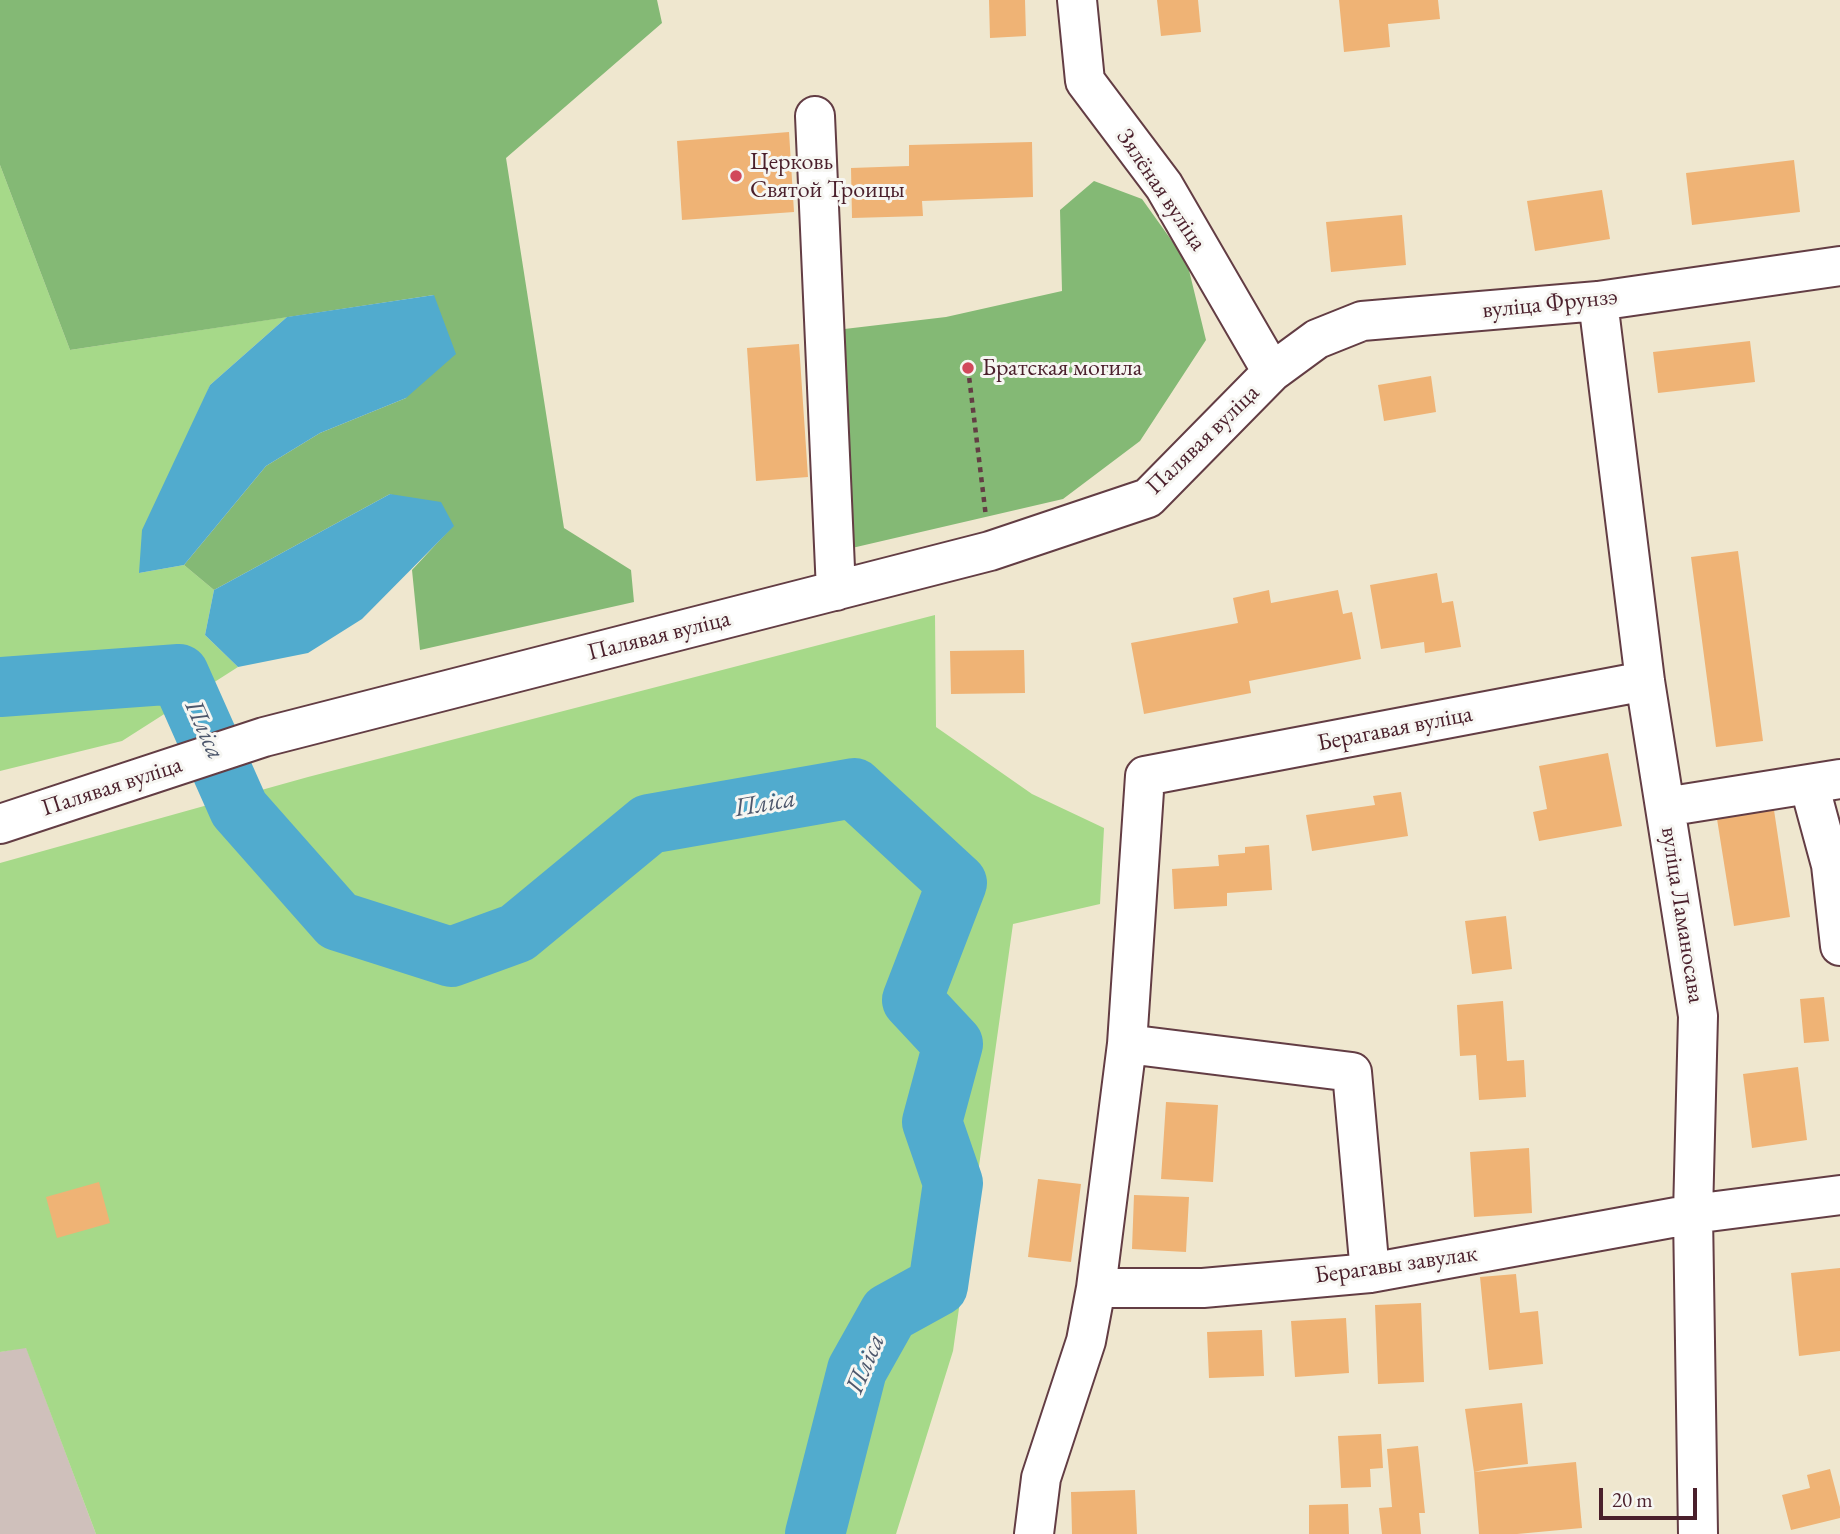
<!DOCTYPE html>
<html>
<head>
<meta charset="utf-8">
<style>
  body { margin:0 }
  #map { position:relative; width:1840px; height:1534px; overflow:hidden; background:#efe7cf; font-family:"EB Garamond",serif }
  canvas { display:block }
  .scale { position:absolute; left:1599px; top:1488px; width:98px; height:32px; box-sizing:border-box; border:4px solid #4a1f2b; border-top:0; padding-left:9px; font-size:21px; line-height:24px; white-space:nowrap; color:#4a1f2b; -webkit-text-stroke:5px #f6f6f2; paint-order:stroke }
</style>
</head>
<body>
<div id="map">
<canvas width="1840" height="1534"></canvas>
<div class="scale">20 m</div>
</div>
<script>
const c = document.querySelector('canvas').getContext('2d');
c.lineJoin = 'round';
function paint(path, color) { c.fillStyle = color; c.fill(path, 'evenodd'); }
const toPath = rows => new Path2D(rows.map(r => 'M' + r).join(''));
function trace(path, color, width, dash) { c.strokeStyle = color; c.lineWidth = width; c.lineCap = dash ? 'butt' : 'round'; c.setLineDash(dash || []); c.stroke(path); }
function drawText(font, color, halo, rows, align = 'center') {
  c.font = font + ' "EB Garamond",serif'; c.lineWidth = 6; c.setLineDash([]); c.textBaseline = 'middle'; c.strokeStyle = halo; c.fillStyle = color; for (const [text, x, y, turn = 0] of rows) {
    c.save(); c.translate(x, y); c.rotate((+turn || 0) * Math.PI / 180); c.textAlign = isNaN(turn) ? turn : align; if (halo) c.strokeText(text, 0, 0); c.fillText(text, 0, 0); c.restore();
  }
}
const industrial = toPath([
  [26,1347,96,1534,0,1534,0,1352]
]);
const green = toPath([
  [0,165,70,350,287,317,210,385,139,573,184,565,214,590,205,635,238,667,122,741,0,771],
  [935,615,936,727,1032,794,1104,828,1100,904,1013,924,953,1351,896,1534,96,1534,26,1348,0,1352,0,863,308,777]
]);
const forest = toPath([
  [0,0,657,0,662,23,506,158,564,528,631,570,634,602,420,650,412,570,453,526,390,494,214,590,184,565,266,466,320,433,406,398,434,295,70,350,0,165],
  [1094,181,1142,199,1187,262,1206,340,1140,441,1063,499,839,551,836,330,946,317,1062,291,1060,210]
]);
const water = toPath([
  [434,295,456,354,406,398,320,433,266,466,184,565,139,573,142,530,210,385,287,317],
  [390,494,441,502,454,526,362,619,308,653,238,667,205,635,214,590]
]);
const river = toPath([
  [0,687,179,674,239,809,338,921,451,957,517,933,649,824,854,788,957,883,912,1000,953,1044,932,1122,953,1183,938,1286,889,1313,857,1370,815,1534]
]);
const building = toPath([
  [989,0,1025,0,1026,36,990,38],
  [1157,0,1198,0,1201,32,1161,36],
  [1339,0,1438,0,1440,19,1388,24,1390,47,1344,52],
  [789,132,794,212,682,220,677,141],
  [1032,142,1033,197,922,201,923,216,852,218,851,168,909,166,909,145],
  [1794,160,1800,212,1692,225,1686,173],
  [1602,190,1610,239,1535,251,1527,201],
  [1402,215,1406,265,1331,272,1326,222],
  [1750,341,1755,382,1658,393,1653,352],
  [799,344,808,477,756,481,747,348],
  [1431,376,1436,412,1384,421,1378,385],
  [1738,551,1763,741,1716,747,1691,557],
  [1437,573,1442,603,1453,601,1461,647,1425,653,1424,642,1381,649,1370,585],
  [1269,590,1271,603,1338,590,1343,614,1352,612,1361,659,1249,681,1251,693,1144,714,1131,643,1238,623,1233,598],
  [1024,650,1025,693,951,694,950,651],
  [1608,753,1622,826,1539,841,1533,812,1547,809,1539,766],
  [1401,792,1408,836,1312,851,1306,815,1375,805,1373,796],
  [1774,810,1790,917,1734,926,1717,819],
  [1269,845,1272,890,1227,893,1227,906,1174,909,1172,869,1219,866,1218,855,1245,853,1245,847],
  [1506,916,1512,969,1472,974,1465,921],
  [1824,997,1829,1041,1804,1043,1800,999],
  [1503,1001,1507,1061,1524,1060,1526,1097,1479,1100,1476,1055,1460,1056,1457,1005],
  [1798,1067,1807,1140,1752,1148,1743,1074],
  [1166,1102,1218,1105,1213,1182,1161,1179],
  [1529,1148,1532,1213,1474,1217,1470,1152],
  [1038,1179,1081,1184,1071,1262,1028,1257],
  [99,1182,110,1223,57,1238,46,1197],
  [1134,1195,1189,1197,1186,1252,1132,1249],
  [1840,1268,1840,1351,1799,1356,1791,1273],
  [1516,1274,1520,1313,1538,1311,1543,1364,1489,1370,1480,1277],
  [1421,1303,1424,1382,1378,1384,1375,1305],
  [1346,1318,1349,1373,1295,1377,1291,1321],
  [1262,1330,1264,1376,1209,1378,1207,1332],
  [1522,1403,1528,1464,1487,1469,1474,1472,1576,1462,1582,1528,1517,1534,1479,1534,1474,1472,1465,1409],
  [1381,1434,1383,1468,1370,1469,1371,1487,1341,1488,1338,1436],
  [1418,1446,1425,1513,1419,1513,1421,1534,1382,1534,1379,1508,1392,1507,1387,1449],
  [1830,1469,1840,1507,1840,1518,1791,1530,1782,1495,1810,1488,1807,1475],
  [1135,1490,1137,1534,1072,1534,1071,1492],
  [1348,1504,1349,1534,1309,1534,1309,1505]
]);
const path = toPath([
  [968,368,986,517]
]);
const minor = toPath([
  [1077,0,1085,81,1164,186,1272,372],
  [815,116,836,591],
  [1598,301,1645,681,1698,1016,1693,1214,1698,1534],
  [1809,784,1831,865,1840,946],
  [1665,807,1840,779],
  [0,824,264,737,990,551,1148,498,1272,372,1317,339,1362,321,1598,301,1840,266],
  [1127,1044,1352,1072,1370,1273],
  [1096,1288,1203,1288,1370,1273,1693,1214,1840,1195],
  [1034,1534,1041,1478,1086,1341,1096,1288,1127,1044,1145,776,1645,681]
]);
const markers = [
  [736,176,7,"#d1495b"],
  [968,368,7,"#d1495b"]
];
const poiNames = [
  ["Церковь",750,162],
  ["Святой Троицы",750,190],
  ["Братская могила",982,368]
];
const streetNames = [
  ["Зялёная вуліца",1161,190,56],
  ["вуліца Фрунзэ",1550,304,-6],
  ["Палявая вуліца",1203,440,-44],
  ["Палявая вуліца",659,636,-14],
  ["Берагавая вуліца",1395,729,-11],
  ["Палявая вуліца",112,787,-18],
  ["вуліца Ламаносава",1682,915,81],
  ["Берагавы завулак",1396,1265,-8]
];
const waterNames = [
  ["Пліса",204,730,66],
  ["Пліса",765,804,-10],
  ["Пліса",866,1364,-67]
];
paint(industrial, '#cfc0bb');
paint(green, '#a6d989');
paint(forest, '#84b975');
paint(water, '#51abce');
trace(river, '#51abce', 60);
paint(building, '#efb375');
trace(minor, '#633d44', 42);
trace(path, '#633d44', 4.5, [5, 5]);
trace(minor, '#fff', 38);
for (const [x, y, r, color] of markers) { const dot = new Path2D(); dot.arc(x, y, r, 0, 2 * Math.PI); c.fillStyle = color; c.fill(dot); trace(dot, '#f6f6f2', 2.5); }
drawText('24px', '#4a1f2b', '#f6f6f2', poiNames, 'left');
drawText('24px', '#4a1f2b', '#f6f6f2', streetNames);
drawText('italic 26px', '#4d576c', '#f6f6f2', waterNames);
</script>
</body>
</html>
